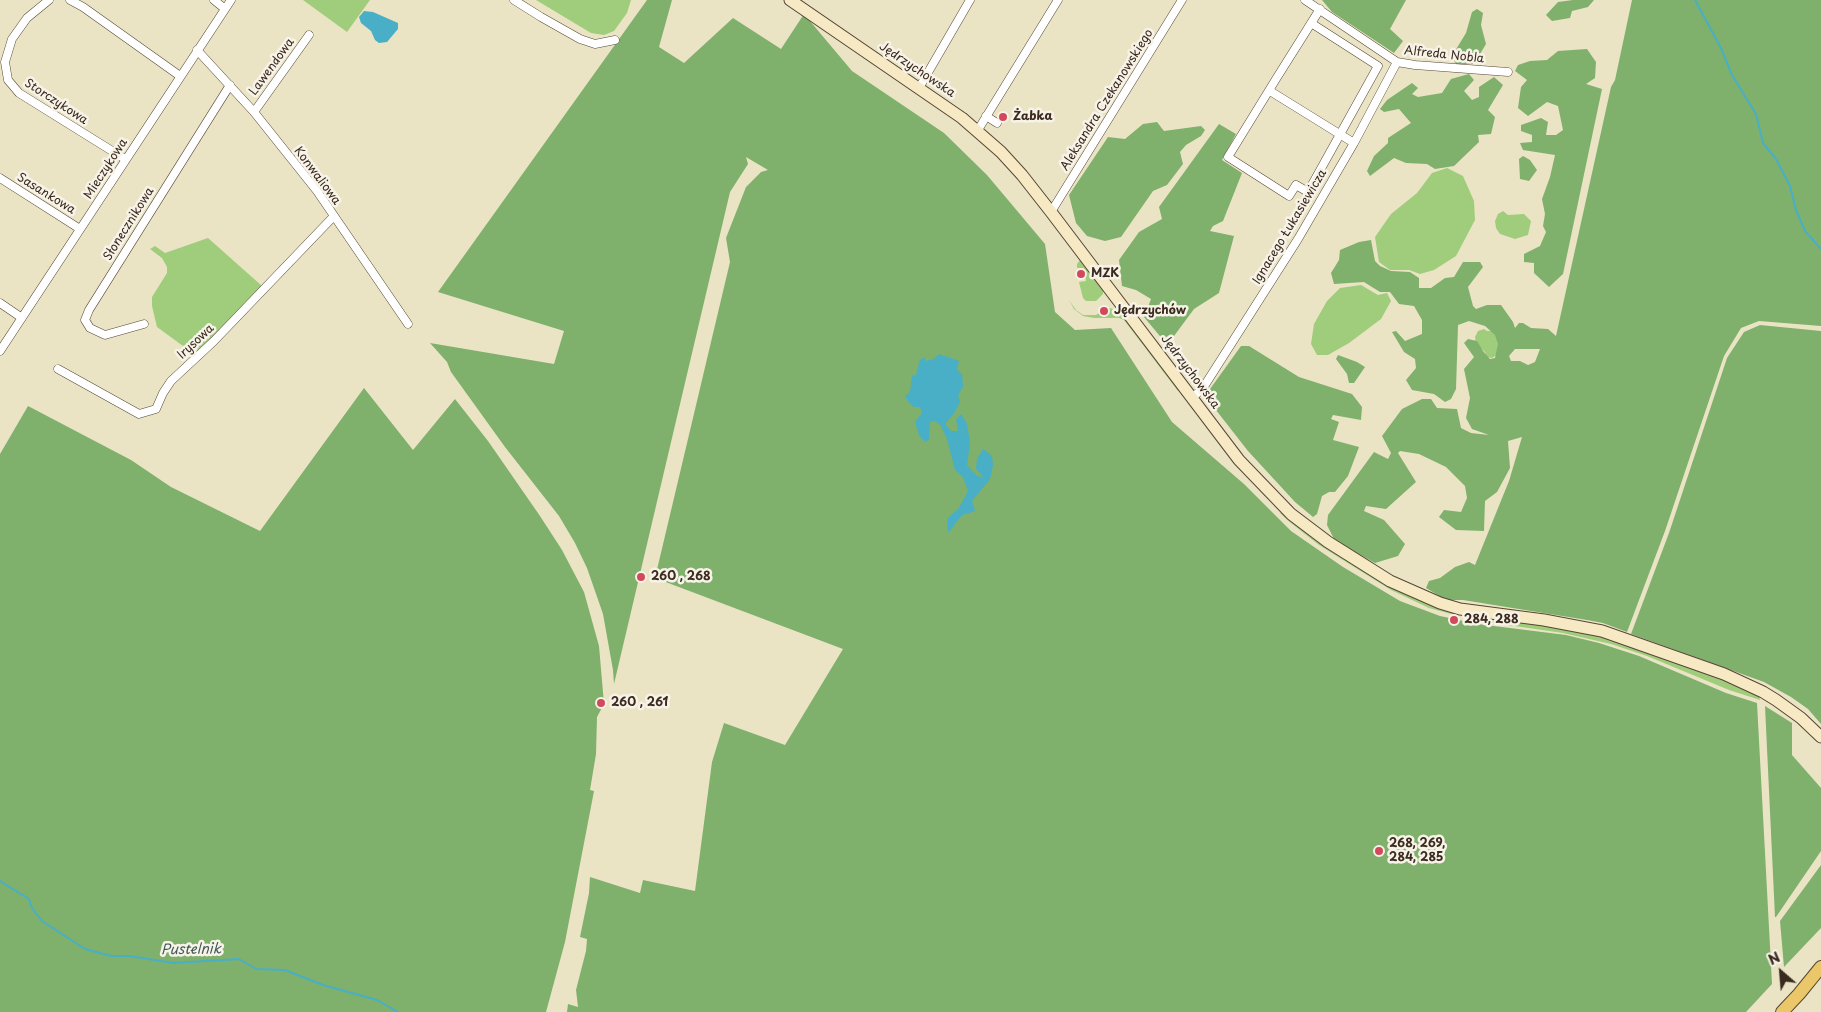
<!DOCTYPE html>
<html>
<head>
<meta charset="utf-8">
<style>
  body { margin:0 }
  #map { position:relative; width:1821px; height:1012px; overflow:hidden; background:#eae4c5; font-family:"Playpen Sans",sans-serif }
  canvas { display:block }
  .north { position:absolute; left:1756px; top:947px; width:50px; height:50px; -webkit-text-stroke:4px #f7f3e8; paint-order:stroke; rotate:333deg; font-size:14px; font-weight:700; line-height:20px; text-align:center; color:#3b2a1e }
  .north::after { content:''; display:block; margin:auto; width:18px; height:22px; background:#3b2a1e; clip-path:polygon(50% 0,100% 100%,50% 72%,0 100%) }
</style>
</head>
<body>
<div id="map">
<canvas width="1821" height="1012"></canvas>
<div class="north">N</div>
</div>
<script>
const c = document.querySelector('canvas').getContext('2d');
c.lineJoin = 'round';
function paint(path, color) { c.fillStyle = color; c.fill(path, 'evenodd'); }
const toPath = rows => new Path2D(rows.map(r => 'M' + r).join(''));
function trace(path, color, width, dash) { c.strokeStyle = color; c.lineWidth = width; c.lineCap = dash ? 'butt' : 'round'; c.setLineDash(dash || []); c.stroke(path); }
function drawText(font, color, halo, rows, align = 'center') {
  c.font = font + ' "Playpen Sans",sans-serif'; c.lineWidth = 5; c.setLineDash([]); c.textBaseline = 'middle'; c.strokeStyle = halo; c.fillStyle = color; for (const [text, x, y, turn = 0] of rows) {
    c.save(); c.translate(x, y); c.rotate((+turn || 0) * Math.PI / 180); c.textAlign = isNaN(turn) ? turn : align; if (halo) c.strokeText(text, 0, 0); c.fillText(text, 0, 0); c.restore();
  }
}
const green = toPath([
  [303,0,370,0,347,32],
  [536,0,631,0,627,13,614,31,604,35,591,33],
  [1447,168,1463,176,1474,201,1475,220,1456,256,1434,270,1420,274,1409,270,1390,270,1379,262,1375,237,1391,214,1417,193,1432,173],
  [1503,211,1508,215,1524,214,1531,221,1528,235,1515,239,1500,234,1496,228,1495,221,1498,214],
  [208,238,262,286,200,350,183,346,157,327,152,306,152,297,167,273,167,267,162,258,150,249,155,246,165,253],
  [1080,260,1082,260,1103,289,1103,294,1096,301,1086,301,1083,298,1079,282,1086,281,1084,268,1077,268,1077,264],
  [1361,285,1378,295,1387,293,1391,301,1381,319,1349,343,1328,355,1317,355,1311,344,1314,324,1327,301,1340,288],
  [1069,300,1076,310,1083,315,1096,315,1102,311,1104,312,1108,308,1119,310,1181,389,1178,391,1124,320,1119,318,1094,318,1083,316,1074,309],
  [1484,329,1487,331,1495,331,1502,342,1497,355,1492,358,1487,357,1485,352,1476,344,1475,337,1478,331],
  [1282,512,1452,611,1455,615,1429,608,1391,590,1319,545,1291,523,1280,513],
  [1463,614,1587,631,1651,651,1758,693,1760,700,1729,690,1647,656,1611,644,1563,633,1473,620,1463,617]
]);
const forest = toPath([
  [647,0,672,0,659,47,684,63,733,18,781,49,804,14,852,71,944,133,987,175,1045,244,1055,312,1075,330,1111,328,1172,422,1244,484,1291,531,1343,567,1400,601,1440,616,1478,624,1566,635,1599,643,1639,656,1726,693,1757,703,1772,984,1746,1012,567,1012,568,1004,578,1007,576,990,586,951,587,939,580,937,589,893,590,877,640,893,643,880,695,891,712,762,724,723,785,745,843,649,655,578,730,262,726,238,746,187,761,172,768,170,746,157,748,164,730,192,614,684,613,670,603,614,587,568,575,543,559,516,505,447,451,372,447,362,430,343,554,364,564,331,438,292],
  [1322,0,1406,0,1390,29,1403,41,1394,53,1332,12],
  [1573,0,1594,0,1588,7,1572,11,1570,18,1552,21,1546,15,1558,2],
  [1632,0,1821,0,1821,326,1759,321,1741,328,1724,356,1665,531,1627,632,1603,623,1587,620,1463,600,1446,600,1426,588,1429,581,1440,578,1455,567,1469,562,1475,565,1509,481,1522,437,1508,441,1510,468,1497,492,1485,501,1484,531,1456,530,1439,517,1444,510,1461,512,1467,498,1465,486,1446,467,1419,454,1400,451,1398,453,1416,482,1386,509,1366,506,1364,511,1384,520,1405,544,1398,556,1375,563,1335,541,1327,525,1328,515,1374,452,1388,459,1391,453,1382,436,1402,409,1422,399,1431,399,1437,408,1457,409,1461,428,1471,433,1489,435,1472,429,1466,418,1470,398,1464,369,1474,357,1464,343,1468,339,1477,341,1483,351,1490,359,1495,358,1498,344,1495,335,1485,326,1469,321,1458,325,1456,389,1451,399,1445,402,1434,394,1412,390,1406,380,1416,368,1415,359,1404,352,1392,332,1396,331,1405,341,1422,334,1422,320,1414,306,1399,304,1390,292,1380,292,1364,282,1334,284,1331,273,1339,260,1340,250,1359,242,1371,240,1375,261,1380,266,1391,271,1410,272,1419,278,1419,288,1431,288,1445,278,1454,277,1463,262,1480,262,1483,267,1468,287,1473,306,1476,309,1487,305,1501,305,1513,322,1515,328,1519,323,1523,323,1531,328,1548,329,1556,336,1611,87,1615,80],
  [1515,349,1540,349,1535,362,1528,365,1520,361,1511,361,1509,356],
  [1477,9,1483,13,1481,25,1486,44,1474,64,1456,64,1452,56,1466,33,1472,12],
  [1587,49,1596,62,1595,78,1586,84,1602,89,1563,274,1549,287,1534,273,1534,263,1524,262,1524,254,1540,246,1546,232,1543,226,1545,214,1542,199,1550,177,1555,155,1523,150,1520,143,1532,142,1532,135,1521,131,1521,125,1541,118,1548,122,1546,135,1556,135,1563,130,1558,106,1547,102,1528,116,1518,108,1521,87,1527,80,1515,71,1518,65,1530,61,1547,60,1558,51],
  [1469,74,1474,80,1464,91,1472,100,1479,97,1479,87,1494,77,1503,85,1488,110,1495,117,1491,134,1478,135,1479,142,1454,166,1435,169,1427,164,1406,163,1394,158,1370,176,1367,171,1374,156,1388,143,1388,138,1411,123,1399,109,1384,112,1380,109,1387,100,1412,83,1418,88,1412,94,1418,97,1442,93,1451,79],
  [1157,122,1164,131,1201,126,1205,130,1201,136,1186,145,1180,152,1183,164,1167,185,1153,191,1121,237,1105,241,1087,236,1076,223,1069,195,1108,137,1125,139,1143,124],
  [1219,124,1236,134,1222,160,1242,173,1223,221,1213,226,1210,231,1234,236,1219,293,1194,309,1174,336,1164,341,1144,317,1151,299,1136,290,1122,286,1119,260,1139,232,1162,219,1159,207],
  [1523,156,1530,160,1537,170,1529,181,1520,179,1519,159],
  [1760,325,1821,331,1821,724,1808,709,1791,697,1764,682,1631,634,1669,533,1727,358,1744,332],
  [1241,346,1249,346,1299,377,1352,394,1362,407,1361,420,1333,415,1331,419,1339,422,1333,440,1359,447,1348,476,1335,492,1329,492,1322,496,1317,514,1313,517,1295,502,1248,451,1205,396],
  [1338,355,1357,362,1365,367,1354,383,1349,383,1347,374,1336,359],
  [364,388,413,450,455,399,488,441,540,516,562,550,584,592,599,646,604,704,597,717,596,754,590,790,594,791,565,942,546,1012,0,1012,0,454,28,406,131,460,171,487,260,531],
  [1765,706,1792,723,1792,755,1821,788,1821,851,1776,917,1775,917],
  [1821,865,1821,928,1784,967,1780,921]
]);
const water = toPath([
  [364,11,373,12,398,23,398,29,387,42,379,43,375,40,371,31,361,23,359,17],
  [939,354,959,361,957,370,962,374,963,386,958,396,960,402,955,412,945,424,951,431,958,431,956,419,961,414,967,424,970,443,967,465,977,476,983,477,976,469,977,459,983,449,992,456,993,465,990,479,972,501,975,511,962,515,948,533,947,519,959,508,968,491,963,477,955,470,947,439,941,426,935,421,930,422,929,440,925,442,919,435,915,422,922,413,920,407,914,407,908,402,905,396,910,392,912,376,916,375,920,360,925,357,925,361,934,359]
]);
const stream = toPath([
  [1695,0,1721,48,1732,75,1756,114,1763,143,1776,159,1790,186,1796,210,1805,231,1821,249],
  [0,881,29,899,32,908,42,921,85,949,111,956,130,956,173,963,239,959,256,969,285,970,323,985,377,1000,398,1012]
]);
const minor = toPath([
  [49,0,27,18,12,39,5,62,8,80,19,93,125,159],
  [70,0,83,7,180,76],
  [214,0,225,9],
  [514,0,541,17,580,39,595,44,615,40],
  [1305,0,1397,62,1415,65,1508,72],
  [1311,23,1378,66,1308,192,1296,185,1289,196,1228,157,1276,79,1320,9],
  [197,50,254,112,317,191,408,324],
  [919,88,970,0],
  [1270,91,1354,143],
  [254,112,309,35],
  [986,116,997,123],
  [978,130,1058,0],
  [0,178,80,229],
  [1051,212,1182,0],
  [0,303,22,318],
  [144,324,105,335,90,328,85,320,89,310,230,85],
  [0,351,231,0],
  [58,369,139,414,156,409,163,393,171,381,214,341,334,216],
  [1192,398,1203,388,1298,239,1354,143,1397,62]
]);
const secondary = toPath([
  [790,0,962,118,1001,152,1022,175,1051,212,1239,460,1291,514,1328,542,1390,581,1440,603,1460,609,1544,620,1602,631,1724,674,1763,692,1776,700,1801,718,1821,737]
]);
const primary = toPath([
  [1782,1012,1799,994,1821,967]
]);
const markers = [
  [1003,117,5,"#d1495b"],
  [1081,274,5,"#d1495b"],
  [1104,311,5,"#d1495b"],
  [641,577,5,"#d1495b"],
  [1454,620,5,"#d1495b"],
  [601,703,5,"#d1495b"],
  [1379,851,5,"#d1495b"]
];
const streetNames = [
  ["Alfreda Nobla",1444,55,6],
  ["Lawendowa",272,67,-54],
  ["Jędrzychowska",917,70,34],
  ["Aleksandra Czekanowskiego",1107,100,-58],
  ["Storczykowa",56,102,33],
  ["Mieczykowa",106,169,-57],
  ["Konwaliowa",317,176,53],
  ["Sasankowa",46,194,32],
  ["Słonecznikowa",129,224,-58],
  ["Ignacego Łukasiewicza",1290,227,-59],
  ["Irysowa",196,342,-43],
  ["Jędrzychowska",1190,372,53]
];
const poiNames = [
  ["Żabka",1013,117],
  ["MZK",1091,274],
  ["Jędrzychów",1114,311],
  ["260 , 268",651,577],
  ["284, 288",1464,620],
  ["260 , 261",611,703],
  ["268, 269,",1389,844],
  ["284, 285",1389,858]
];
const waterNames = [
  ["Pustelnik",191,950,-1]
];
paint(green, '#9fcd7c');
paint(forest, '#7fb06c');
paint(water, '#48afc7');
trace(stream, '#48afc7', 2);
trace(minor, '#554637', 9);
trace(secondary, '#554637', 13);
trace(primary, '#554637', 14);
trace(minor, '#fff', 8);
trace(secondary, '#f7e9c3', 11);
trace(primary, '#eac769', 12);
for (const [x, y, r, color] of markers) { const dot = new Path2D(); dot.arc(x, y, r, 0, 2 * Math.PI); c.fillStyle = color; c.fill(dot); trace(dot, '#f7f3e8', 2); }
drawText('12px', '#3b2a1e', '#f7f3e8', streetNames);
drawText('bold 12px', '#3b2a1e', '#f7f3e8', poiNames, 'left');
drawText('italic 14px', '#405959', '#f7f3e8', waterNames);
</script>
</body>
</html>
